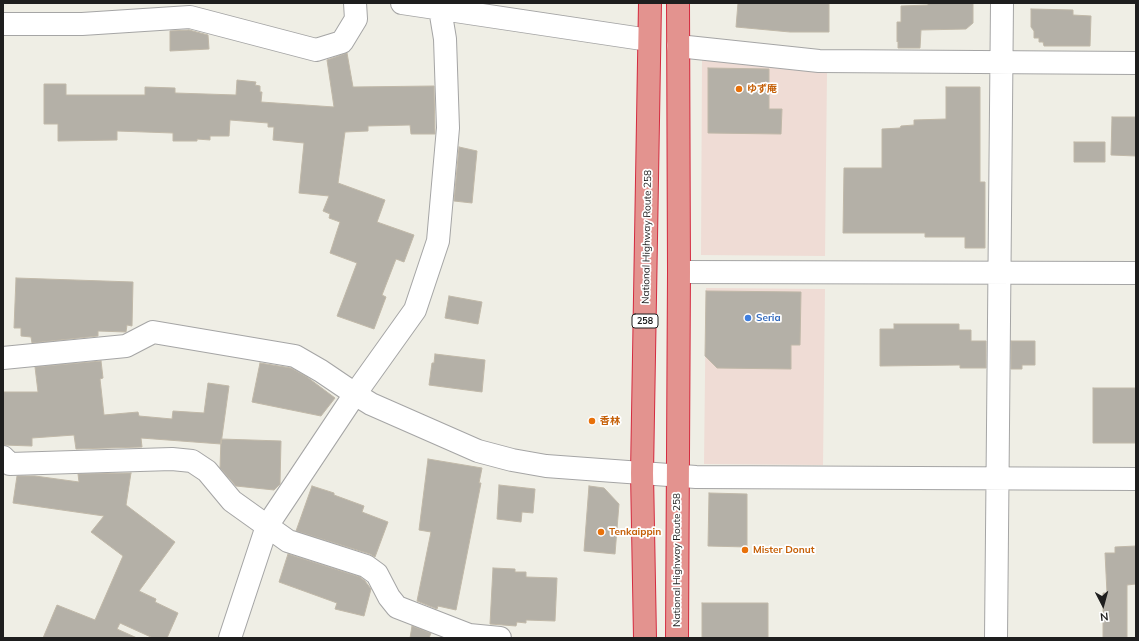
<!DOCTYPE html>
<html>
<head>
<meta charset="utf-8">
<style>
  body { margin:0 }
  #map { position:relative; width:1139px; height:641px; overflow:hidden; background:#efeee5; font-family:Mulish,sans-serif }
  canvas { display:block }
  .frame { position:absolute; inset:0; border:4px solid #1e1e1e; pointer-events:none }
  .north { position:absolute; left:1083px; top:585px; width:40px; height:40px; -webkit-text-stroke:3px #fff; paint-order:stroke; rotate:174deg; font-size:11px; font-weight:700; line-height:16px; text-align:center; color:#1e1e1e }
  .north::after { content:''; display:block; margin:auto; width:14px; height:18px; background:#1e1e1e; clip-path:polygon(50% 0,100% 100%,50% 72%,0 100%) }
</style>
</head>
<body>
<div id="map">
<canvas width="1139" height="641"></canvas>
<div class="frame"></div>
<div class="north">N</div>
</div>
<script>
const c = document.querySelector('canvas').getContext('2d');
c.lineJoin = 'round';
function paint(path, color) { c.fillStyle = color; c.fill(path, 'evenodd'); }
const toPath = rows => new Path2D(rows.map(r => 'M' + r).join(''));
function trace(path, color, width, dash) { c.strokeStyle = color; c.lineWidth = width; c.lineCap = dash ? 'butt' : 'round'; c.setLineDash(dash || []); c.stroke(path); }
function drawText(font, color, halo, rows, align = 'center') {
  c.font = font + ' Mulish,"Noto Sans JP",sans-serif'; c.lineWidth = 3.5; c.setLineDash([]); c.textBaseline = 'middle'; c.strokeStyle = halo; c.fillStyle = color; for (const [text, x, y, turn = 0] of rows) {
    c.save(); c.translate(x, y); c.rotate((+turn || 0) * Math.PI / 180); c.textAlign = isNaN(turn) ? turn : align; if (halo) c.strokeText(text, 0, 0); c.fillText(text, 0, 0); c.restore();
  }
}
const commercial = toPath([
  [702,60,827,73,825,256,701,255],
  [706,288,825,289,823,465,704,464]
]);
const building = toPath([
  [738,3,829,3,829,32,790,32,736,27,738,3],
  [928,3,973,3,973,23,966,29,921,30,920,48,898,48,898,41,897,42,897,22,901,22,901,6,928,5,928,3],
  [1031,9,1073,10,1073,15,1091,16,1090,46,1044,46,1043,42,1039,42,1039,38,1034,38,1034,31,1031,27,1031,9],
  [189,30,208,35,209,49,170,51,170,31,189,30],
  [347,53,353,87,434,86,435,134,411,134,410,125,368,126,368,131,345,132,338,183,385,200,377,222,414,235,404,262,396,259,382,295,386,297,374,329,337,316,357,263,330,253,340,222,329,218,330,214,323,211,329,196,299,193,304,143,273,140,274,127,268,127,268,123,230,120,229,136,210,136,210,140,197,139,197,141,173,141,173,133,117,131,117,140,58,141,58,124,44,124,44,84,66,84,66,95,145,95,145,87,175,88,175,93,236,95,237,80,256,82,255,85,260,86,260,92,262,92,261,102,334,107,327,60,347,53],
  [708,68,769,69,769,109,782,109,781,134,708,133,708,68],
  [946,87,980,87,980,182,985,182,985,248,965,248,965,237,925,237,925,233,843,233,844,168,882,168,882,129,900,128,901,126,914,125,914,120,946,119,946,87],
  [1112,117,1136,117,1136,156,1111,155,1112,117],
  [1074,142,1105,142,1105,162,1074,162,1074,142],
  [459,147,477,151,472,203,454,201,459,147],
  [16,278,133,282,132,326,127,325,126,332,98,331,98,336,32,343,31,337,21,336,21,328,14,328,16,278],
  [706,291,801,292,800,345,791,345,791,369,717,368,705,356,706,291],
  [449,296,482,302,478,324,445,318,449,296],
  [894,324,959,324,959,330,971,330,971,341,986,341,986,368,960,368,960,365,880,366,880,329,894,329,894,324],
  [1011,341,1035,341,1035,365,1022,365,1022,369,1011,369,1011,341],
  [435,354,485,360,482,392,429,385,432,363,434,363,435,354],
  [101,361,103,378,100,379,104,415,138,412,139,416,172,419,173,411,204,413,208,383,229,386,221,444,141,438,142,447,76,449,74,435,32,438,32,446,3,445,3,392,38,392,35,367,101,361],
  [260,363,291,368,307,377,335,398,321,416,252,402,260,363],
  [1093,388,1136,388,1136,443,1093,443,1093,388],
  [221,439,281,441,280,484,274,490,236,486,220,468,221,439],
  [428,459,482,468,479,483,481,483,456,610,438,606,437,609,417,601,431,532,419,530,428,459],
  [131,473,126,505,175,542,139,591,156,599,155,602,178,613,167,638,153,638,120,623,117,629,137,638,43,638,57,605,95,620,123,556,91,532,104,516,13,503,17,476,35,476,79,482,78,474,131,473],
  [499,485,535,489,533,513,522,512,521,522,497,519,499,485],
  [312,486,334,493,334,495,364,506,362,512,388,522,375,557,370,554,296,531,312,486],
  [589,486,604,488,619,504,615,554,584,551,589,486],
  [709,493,747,494,747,547,708,546,709,493],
  [1136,546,1136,584,1127,585,1127,638,1103,638,1103,593,1107,593,1105,553,1115,553,1115,547,1136,546],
  [288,554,360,577,365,581,371,589,364,616,335,609,337,603,279,582,288,554],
  [493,568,515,569,515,572,526,572,526,577,557,578,555,621,526,620,526,623,517,622,516,626,490,624,493,568],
  [702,603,768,603,768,638,702,638,702,603],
  [412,626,431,633,429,638,410,638,412,626]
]);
const minor = toPath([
  [402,3,649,40],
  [3,24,82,24,190,17,316,50,342,42,356,19,355,3],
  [678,46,819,61,1136,63],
  [679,272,1136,273],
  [3,358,126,346,153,332,295,356,321,371,355,394,371,404,478,451,512,460,546,466,696,477,1136,479],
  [3,457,10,464,172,459,192,461,207,471,232,501,288,541,366,566,377,574,389,597,397,607,469,635,500,638],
  [230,638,267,526,355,394,415,310,438,241,448,128,445,39,440,9],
  [996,638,1002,3]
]);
const highway = toPath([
  [645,638,642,473,650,3],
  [677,638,679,272,678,3]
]);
const markers = [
  [739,89,4,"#e8710a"],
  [748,318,4,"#3f7fe0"],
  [592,421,4,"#e8710a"],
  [601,532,4,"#e8710a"],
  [745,550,4,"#e8710a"]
];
const shields = [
  [645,321,26]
];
const shieldNames = [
  ["258",645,321]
];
const foodNames = [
  ["ゆず庵",747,89],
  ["香林",600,421],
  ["Tenkaippin",609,532],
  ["Mister Donut",753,550]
];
const streetNames = [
  ["National Highway Route 258",647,237,-89],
  ["National Highway Route 258",677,560,-90]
];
const shopNames = [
  ["Seria",756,318]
];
paint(commercial, '#efdcd5');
paint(building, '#b4b0a7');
trace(building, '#c0b8a8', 1);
trace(minor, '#a5a5a5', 24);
trace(highway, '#d42b3f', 24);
trace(minor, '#fff', 22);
trace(highway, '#e3938f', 22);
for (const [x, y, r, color] of markers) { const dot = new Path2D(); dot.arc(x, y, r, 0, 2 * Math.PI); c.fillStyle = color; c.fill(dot); trace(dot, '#fff', 1.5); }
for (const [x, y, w] of shields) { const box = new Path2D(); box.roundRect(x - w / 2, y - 7, w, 14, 3); c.fillStyle = '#fff'; c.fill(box); trace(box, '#1e1e1e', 1); }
drawText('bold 9px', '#1e1e1e', null, shieldNames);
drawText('bold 10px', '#c56008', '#fff', foodNames, 'left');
drawText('10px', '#1e1e1e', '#fff', streetNames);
drawText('bold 10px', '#366cbe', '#fff', shopNames, 'left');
</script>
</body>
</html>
